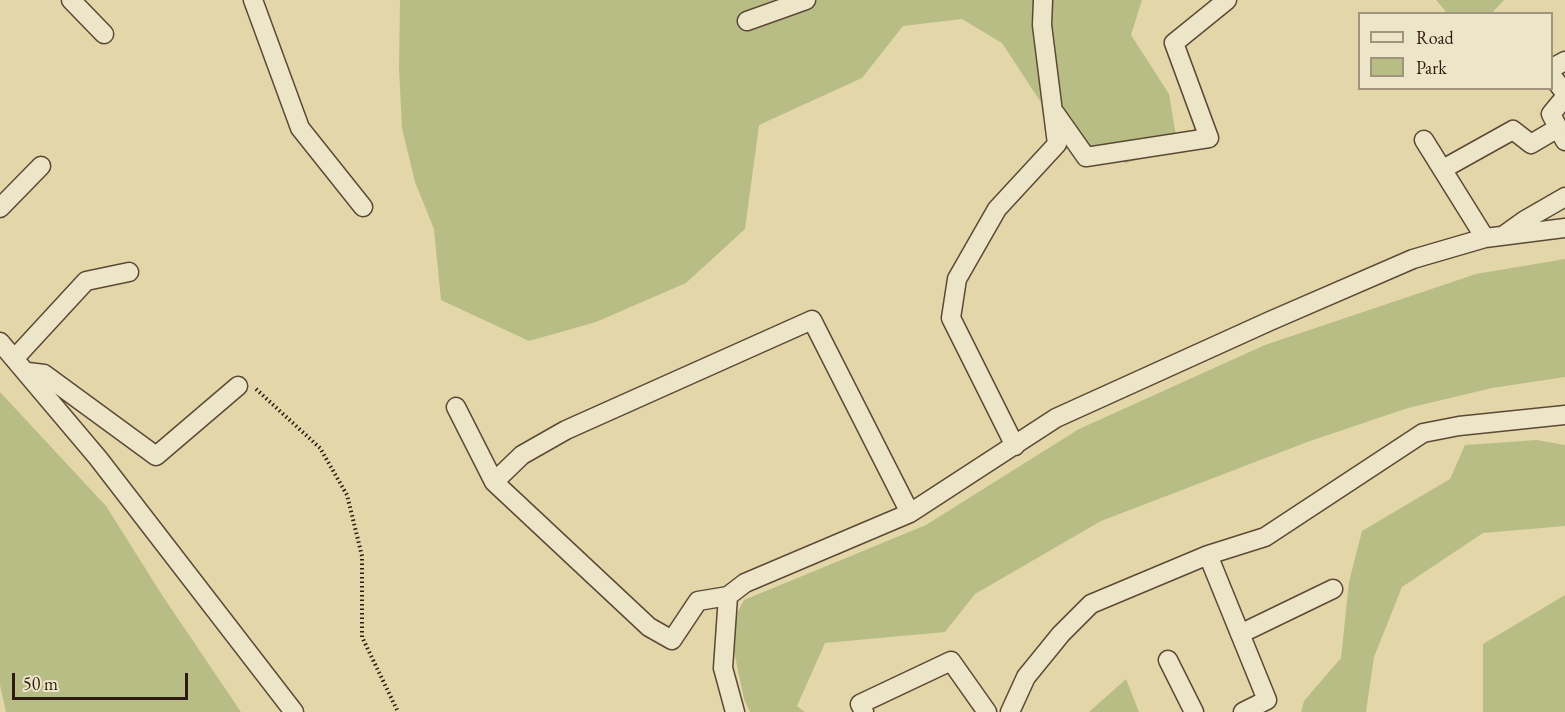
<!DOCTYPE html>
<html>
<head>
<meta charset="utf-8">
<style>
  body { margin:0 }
  #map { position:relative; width:1565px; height:712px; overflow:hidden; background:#e3d7a9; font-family:"EB Garamond",serif }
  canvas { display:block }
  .legend { position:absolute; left:1358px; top:12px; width:195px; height:78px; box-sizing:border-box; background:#ede5c7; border:2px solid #a1947e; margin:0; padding:8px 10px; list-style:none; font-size:18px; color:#2e1a10 }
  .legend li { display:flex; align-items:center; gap:12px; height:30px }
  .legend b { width:30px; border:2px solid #a1947e }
  .scale { position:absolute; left:12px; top:673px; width:176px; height:27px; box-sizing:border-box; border:3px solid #2e1a10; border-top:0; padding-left:8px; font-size:18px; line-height:21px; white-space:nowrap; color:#2e1a10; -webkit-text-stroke:4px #ede5c7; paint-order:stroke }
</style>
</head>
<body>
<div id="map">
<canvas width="1565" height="712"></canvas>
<ul class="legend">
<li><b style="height:8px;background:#ede5c7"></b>Road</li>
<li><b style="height:16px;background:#b7bd85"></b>Park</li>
</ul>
<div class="scale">50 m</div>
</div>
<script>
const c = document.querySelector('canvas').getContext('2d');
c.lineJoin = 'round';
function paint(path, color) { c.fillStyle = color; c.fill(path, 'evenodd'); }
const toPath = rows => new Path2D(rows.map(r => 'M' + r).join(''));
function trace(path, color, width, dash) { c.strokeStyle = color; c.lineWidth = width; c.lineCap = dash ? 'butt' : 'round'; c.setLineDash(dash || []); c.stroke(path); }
const green = toPath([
  [400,0,1142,0,1131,35,1169,94,1178,148,1126,163,1067,142,1002,43,962,19,903,26,862,78,759,125,745,229,686,283,596,322,529,341,441,300,434,229,415,182,402,128,399,69],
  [1436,0,1504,0,1492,13,1448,14],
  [1565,259,1565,377,1492,388,1408,408,1310,441,1101,521,975,594,945,632,825,643,797,706,805,712,750,712,744,699,729,628,744,600,926,525,1079,429,1265,345,1476,274],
  [0,392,106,506,162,595,241,712,6,712,0,685],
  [1537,440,1565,445,1565,526,1483,533,1402,587,1374,657,1366,712,1301,712,1304,701,1341,658,1349,582,1362,531,1450,479,1465,445],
  [1565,595,1565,712,1483,712,1483,644],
  [1126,679,1139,712,1089,712]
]);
const path = toPath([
  [256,389,320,448,347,495,362,556,362,637,398,712]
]);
const minor = toPath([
  [71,0,104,34],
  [253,0,300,128,363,207],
  [747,21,806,0],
  [1552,68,1565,61],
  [1552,76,1565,93],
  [1565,97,1551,114,1565,141],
  [1055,113,1086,157,1209,138,1174,43,1227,0],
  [1424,140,1485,238],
  [1443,169,1513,130,1531,144,1558,128],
  [0,208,41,166],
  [1504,235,1525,220,1565,197],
  [0,342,98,458,294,712],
  [15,358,86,281,129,272],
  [28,372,44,374,156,456,238,386],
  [456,407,494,482,649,627,672,640,698,601,728,596],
  [1015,446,951,318,957,279,997,209,1057,144,1042,25,1043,0],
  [494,482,522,455,566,430,812,320,910,513],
  [1208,555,1267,700,1243,712],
  [1240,634,1333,589],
  [1168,660,1194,712],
  [735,712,723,668,728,596,745,583,910,513,1056,418,1270,321,1413,259,1485,238,1565,228],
  [864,712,860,704,951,661,987,712],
  [1010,712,1026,677,1061,634,1091,604,1208,555,1265,537,1423,433,1459,426,1565,415]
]);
paint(green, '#b7bd85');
trace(minor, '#5b4936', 21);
trace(path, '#2e1a10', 4, [1.5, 3]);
trace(minor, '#ede5c7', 18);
</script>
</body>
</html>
